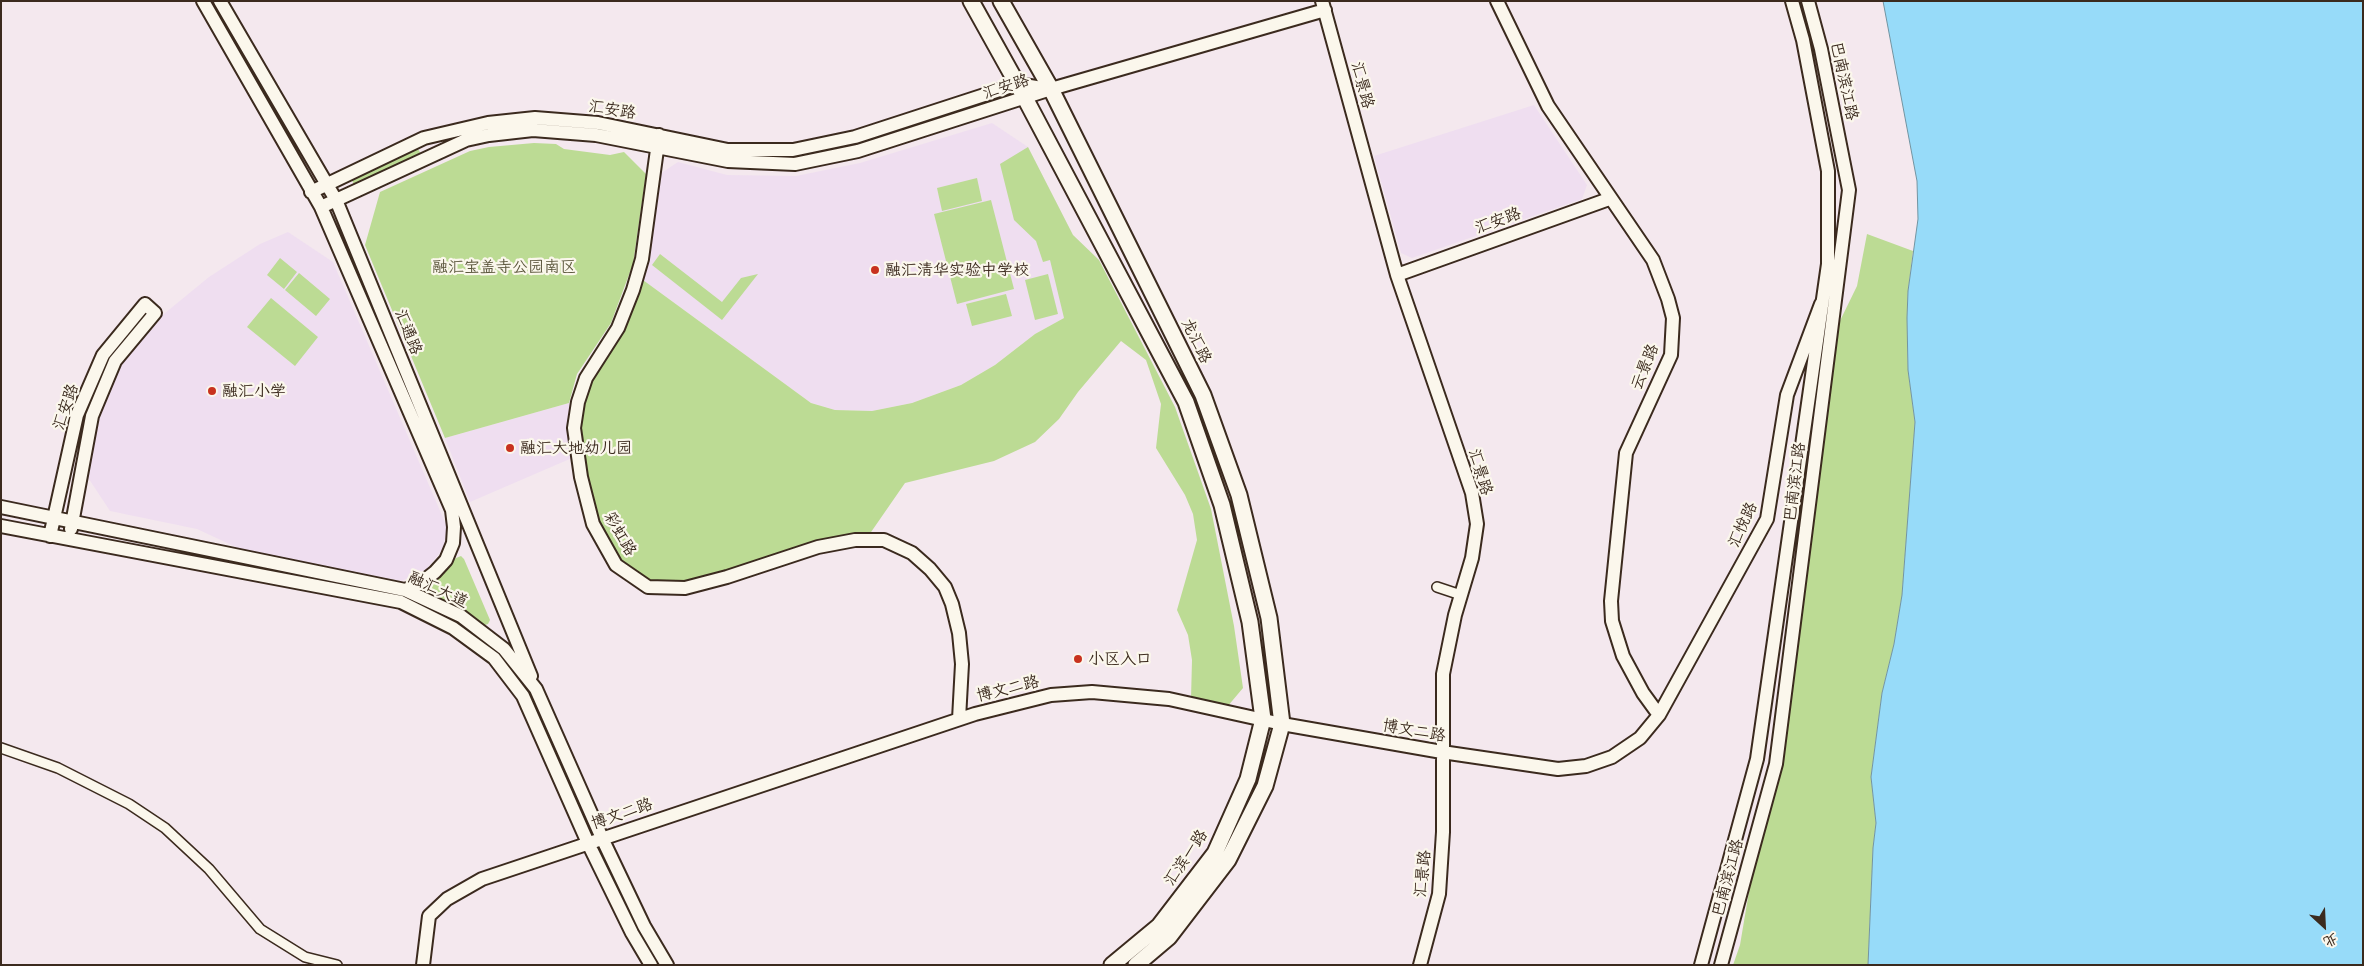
<!DOCTYPE html>
<html>
<head>
<meta charset="utf-8">
<style>
  body { margin:0 }
  #map { position:relative; width:2364px; height:966px; overflow:hidden; background:#f4e8ee; font-family:"Comic Neue","LXGW WenKai TC",sans-serif }
  canvas { display:block }
  .frame { position:absolute; inset:0; border:2px solid #3b2a1e; pointer-events:none }
  .north { position:absolute; left:2299px; top:901px; width:50px; height:50px; -webkit-text-stroke:4px #fbf7ec; paint-order:stroke; rotate:155deg; font-size:14px; font-weight:700; line-height:20px; text-align:center; color:#3b2a1e }
  .north::after { content:''; display:block; margin:auto; width:18px; height:22px; background:#3b2a1e; clip-path:polygon(50% 0,100% 100%,50% 72%,0 100%) }
</style>
</head>
<body>
<div id="map">
<canvas width="2364" height="966"></canvas>
<div class="frame"></div>
<div class="north">北</div>
</div>
<script>
const c = document.querySelector('canvas').getContext('2d');
c.lineJoin = 'round';
function paint(path, color) { c.fillStyle = color; c.fill(path, 'evenodd'); }
const toPath = rows => new Path2D(rows.map(r => 'M' + r).join(''));
function trace(path, color, width, dash) { c.strokeStyle = color; c.lineWidth = width; c.lineCap = dash ? 'butt' : 'round'; c.setLineDash(dash || []); c.stroke(path); }
function drawText(font, color, halo, rows, align = 'center') {
  c.font = font + ' "Comic Neue","LXGW WenKai TC",sans-serif'; c.lineWidth = 4.5; c.setLineDash([]); c.textBaseline = 'middle'; c.strokeStyle = halo; c.fillStyle = color; for (const [text, x, y, turn = 0] of rows) {
    c.save(); c.translate(x, y); c.rotate((+turn || 0) * Math.PI / 180); c.textAlign = isNaN(turn) ? turn : align; if (halo) c.strokeText(text, 0, 0); c.fillText(text, 0, 0); c.restore();
  }
}
const built = toPath([
  [1534,105,1587,185,1582,199,1412,258,1401,253,1374,156],
  [992,123,1028,147,1073,235,1099,260,1064,318,1035,334,995,365,961,385,912,403,872,411,835,410,811,403,643,280,648,260,660,174,678,162,727,175,796,176,860,163],
  [288,232,333,262,447,527,443,549,425,571,401,581,238,548,197,529,110,511,87,476,97,417,120,365,159,318,209,277,260,244],
  [569,403,569,431,572,458,470,502,445,438]
]);
const green = toPath([
  [534,143,556,144,564,149,610,155,624,152,646,174,633,264,611,323,577,374,569,403,445,438,365,245,380,192,470,151,489,147],
  [1028,147,1073,235,1099,260,1175,407,1211,509,1234,626,1243,688,1227,707,1191,699,1192,660,1188,635,1177,610,1197,540,1193,514,1185,495,1156,448,1161,404,1146,360,1121,341,1078,392,1059,419,1035,442,994,461,905,483,869,535,685,583,651,583,619,563,597,524,585,477,580,430,582,404,591,381,623,331,643,280,811,403,835,410,872,411,912,403,961,385,995,365,1035,334,1064,318,1050,260,1043,262,1036,241,1014,220,1000,164],
  [418,149,421,154,354,185,352,180],
  [977,178,982,201,942,211,937,188],
  [991,200,1014,289,957,304,934,214],
  [1867,234,1913,251,1908,291,1907,318,1908,370,1915,422,1902,595,1894,644,1882,693,1871,777,1876,823,1873,848,1868,965,1733,965,1740,945,1756,850,1836,329,1857,286],
  [660,254,722,302,741,278,758,274,722,320,652,265],
  [280,258,297,272,284,289,267,275],
  [299,273,330,299,316,316,285,290],
  [1048,274,1058,314,1035,320,1025,280],
  [1006,294,1012,316,972,326,966,304],
  [271,298,318,337,295,366,247,327],
  [461,556,464,559,490,620,488,624,482,626,463,612,427,593,425,588,435,582,456,558]
]);
const water = toPath([
  [1883,1,2363,1,2363,965,1868,965,1873,848,1876,823,1871,777,1882,693,1894,644,1902,595,1915,422,1908,370,1907,318,1908,291,1918,219,1917,181,1883,1]
]);
const street = toPath([
  [1437,587,1461,595],
  [1,748,58,768,129,804,165,828,209,869,260,929,305,957,337,965]
]);
const secondary = toPath([
  [203,1,321,207,452,510,454,527,453,543,446,560,435,572,421,583,405,590],
  [220,1,336,200,531,676],
  [1322,1,1397,275,1472,493,1477,524,1472,558,1455,615,1443,674,1443,832,1439,894,1420,965],
  [1497,1,1548,106,1653,260,1668,299,1673,318,1671,355,1626,453,1611,601,1612,621,1623,656,1643,693,1659,715],
  [659,135,642,259,633,290,618,328,586,378,578,402,574,428,581,477,593,524,616,565,648,587,685,588,727,577,818,547,855,540,884,540,912,553,930,569,945,587,952,604,959,633,962,664,959,719],
  [311,192,424,138,488,123,535,118,598,123,728,150,793,150,855,137,1018,84,1048,89],
  [321,207,466,140,489,135,533,130,596,135,728,161,795,164,858,151,1051,89,1325,10],
  [1397,275,1609,199],
  [1,507,405,590,461,616,504,649,536,689,602,838,644,926,667,965],
  [1,526,401,602,453,628,494,658,523,696,588,843,632,933,651,965],
  [50,536,77,415,103,355,145,304,155,313,115,361,92,416,71,529],
  [423,965,429,916,447,899,482,879,975,714,1051,695,1092,692,1169,699,1282,724,1442,752,1558,769,1586,766,1612,757,1640,738,1659,715,1767,519,1787,395,1821,304],
  [1701,965,1757,759,1828,264,1828,171,1803,40,1792,1],
  [1721,965,1776,764,1849,190,1821,49,1808,1]
]);
const primary = toPath([
  [971,1,1025,98,1186,402,1222,505,1250,622,1263,719,1248,779,1215,853,1159,926,1112,965],
  [1001,1,1051,89,1203,395,1239,495,1269,618,1282,724,1265,786,1228,860,1169,937,1136,965]
]);
const markers = [
  [875,270,5,"#c8321e"],
  [212,391,5,"#c8321e"],
  [510,448,5,"#c8321e"],
  [1078,659,5,"#c8321e"]
];
const streetNames = [
  ["巴南滨江路",1844,81,78],
  ["汇景路",1362,85,75],
  ["汇安路",1006,87,-18],
  ["汇安路",612,110,9],
  ["汇安路",1498,221,-20],
  ["汇通路",408,332,68],
  ["龙汇路",1196,341,64],
  ["云景路",1645,367,-68],
  ["汇安路",66,407,-71],
  ["汇景路",1480,472,73],
  ["巴南滨江路",1795,482,-83],
  ["汇悦路",1743,525,-66],
  ["彩虹路",620,534,60],
  ["融汇大道",438,590,25],
  ["博文二路",1008,689,-14],
  ["博文二路",1414,731,10],
  ["博文二路",622,814,-19],
  ["汇滨一路",1186,858,-56],
  ["汇景路",1423,874,-84],
  ["巴南滨江路",1728,878,-75]
];
const parkNames = [
  ["融汇宝盖寺公园南区",504,267]
];
const poiNames = [
  ["融汇清华实验中学校",885,270],
  ["融汇小学",222,391],
  ["融汇大地幼儿园",520,448],
  ["小区入口",1088,659]
];
paint(built, '#efdef0');
paint(green, '#bcdb94');
paint(water, '#97dbf9');
trace(water, '#7294a1', 1);
trace(street, '#3b2a1e', 12);
trace(secondary, '#3b2a1e', 16);
trace(primary, '#3b2a1e', 19);
trace(street, '#fbf7ec', 9);
trace(secondary, '#fbf7ec', 12);
trace(primary, '#fbf7ec', 15);
for (const [x, y, r, color] of markers) { const dot = new Path2D(); dot.arc(x, y, r, 0, 2 * Math.PI); c.fillStyle = color; c.fill(dot); trace(dot, '#fbf7ec', 2); }
drawText('16px', '#3b2a1e', '#fbf7ec', streetNames);
drawText('16px', '#5b563c', '#fbf7ec', parkNames);
drawText('16px', '#3b2a1e', '#fbf7ec', poiNames, 'left');
</script>
</body>
</html>
